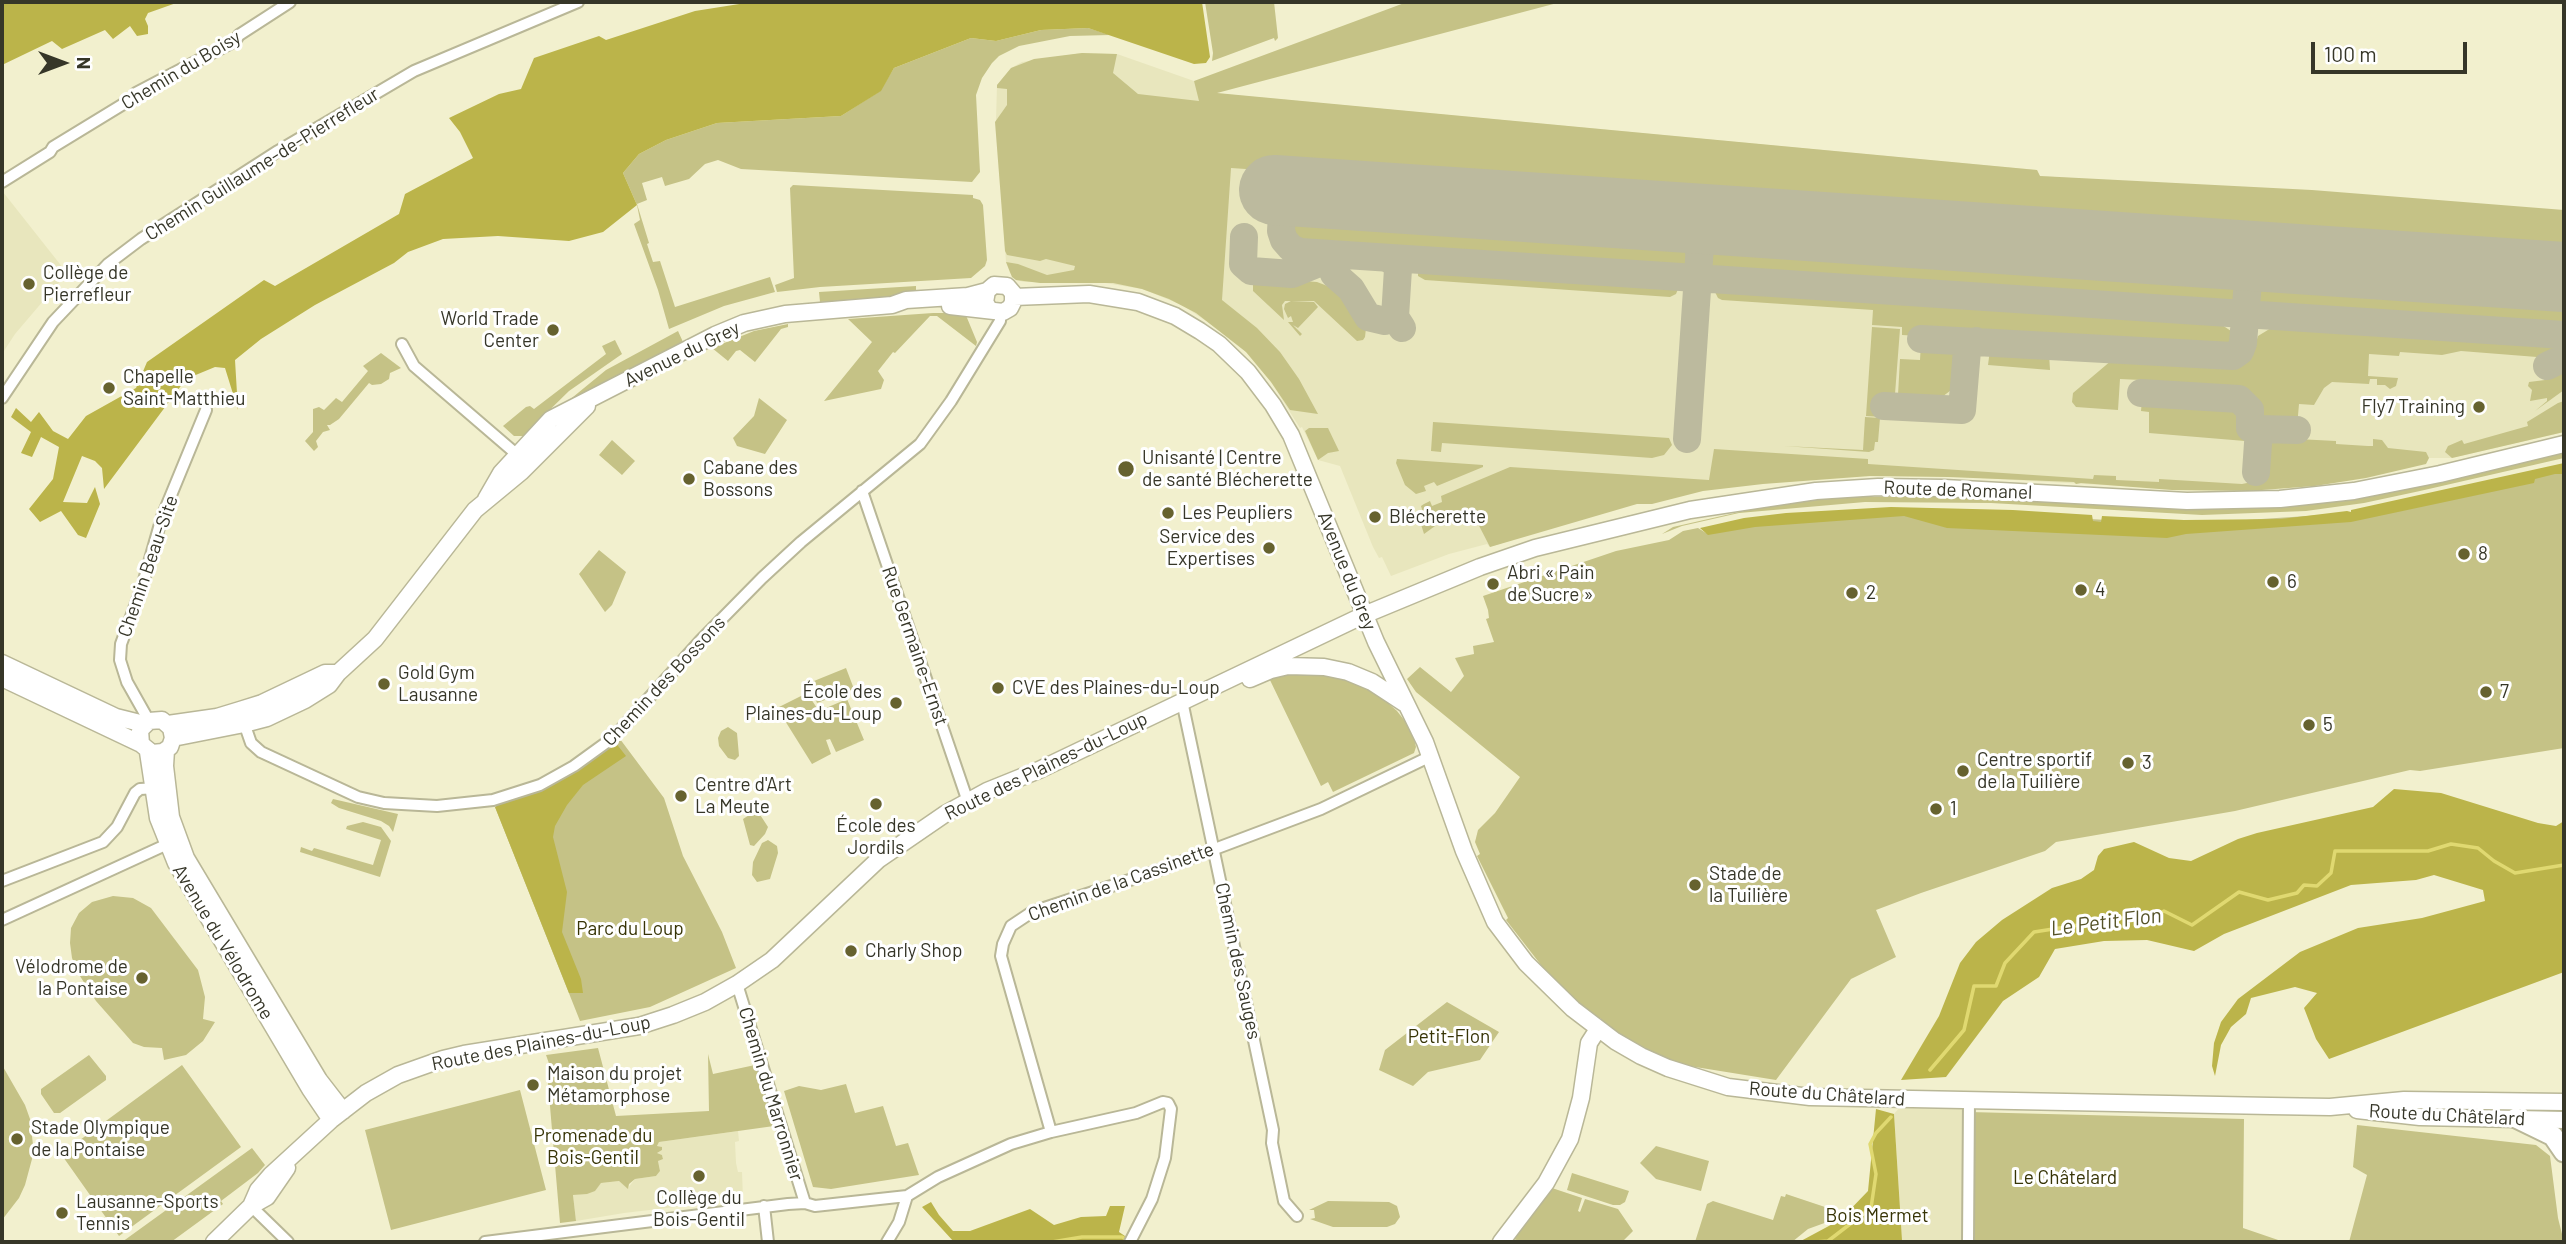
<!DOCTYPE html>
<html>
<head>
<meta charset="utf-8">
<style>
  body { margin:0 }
  #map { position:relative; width:2566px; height:1244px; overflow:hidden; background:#f2f0ce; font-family:Barlow,sans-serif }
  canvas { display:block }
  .frame { position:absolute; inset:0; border:4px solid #363628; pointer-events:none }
  .north { position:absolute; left:28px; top:28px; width:70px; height:70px; -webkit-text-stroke:5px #fff; paint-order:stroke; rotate:90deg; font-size:19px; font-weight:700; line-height:28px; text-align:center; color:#363628 }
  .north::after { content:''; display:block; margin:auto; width:24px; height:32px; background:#363628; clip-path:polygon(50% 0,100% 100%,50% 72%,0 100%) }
  .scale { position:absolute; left:2311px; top:42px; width:156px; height:32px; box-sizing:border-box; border:4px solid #363628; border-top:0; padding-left:9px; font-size:21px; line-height:24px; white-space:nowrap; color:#363628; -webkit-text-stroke:5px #fff; paint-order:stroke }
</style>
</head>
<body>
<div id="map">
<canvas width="2566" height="1244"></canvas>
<div class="frame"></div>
<div class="north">N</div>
<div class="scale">100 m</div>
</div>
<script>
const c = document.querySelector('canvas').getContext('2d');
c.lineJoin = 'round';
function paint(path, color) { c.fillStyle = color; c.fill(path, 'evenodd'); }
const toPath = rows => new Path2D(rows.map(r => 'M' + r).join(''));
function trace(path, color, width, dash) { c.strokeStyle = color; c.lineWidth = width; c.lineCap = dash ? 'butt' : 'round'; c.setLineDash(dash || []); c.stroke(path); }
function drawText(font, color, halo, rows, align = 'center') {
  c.font = font + ' Barlow,sans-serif'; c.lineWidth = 6; c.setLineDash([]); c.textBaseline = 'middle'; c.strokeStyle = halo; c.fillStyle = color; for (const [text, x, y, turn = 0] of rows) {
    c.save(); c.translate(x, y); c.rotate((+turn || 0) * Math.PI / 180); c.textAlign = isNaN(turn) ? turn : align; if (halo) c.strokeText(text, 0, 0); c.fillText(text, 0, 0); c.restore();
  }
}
const built = toPath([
  [1082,53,1117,54,1194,81,1214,93,2037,170,2040,176,2564,211,2564,432,2452,458,2429,458,2375,467,2311,484,2137,487,1927,475,1767,478,1633,501,1490,547,1487,544,1449,554,1391,576,1382,557,1379,558,1373,547,1340,466,1318,460,1302,427,1300,428,1271,382,1246,352,1227,335,1182,305,1142,289,1099,282,1024,282,1016,280,1010,273,1006,262,996,121,997,85,1011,68,1022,62],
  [3,192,67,273,15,334,2,354],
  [1906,1100,1969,1101,1968,1242,1884,1242,1885,1239,1902,1240,1894,1114],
  [738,1131,739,1141,735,1142,736,1163,738,1172,742,1172,743,1199,624,1213,576,1221,573,1195,587,1193,601,1183,619,1181,628,1188,635,1179,656,1176,660,1171,658,1161,663,1158,662,1155,657,1153,662,1150,661,1147,657,1146,659,1142]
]);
const green = toPath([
  [1205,2,1274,2,1278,38,1275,41,1274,38,1212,61,1213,53],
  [1407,2,1561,2,1217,93,2037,170,2040,176,2312,190,2564,210,2564,258,1231,168,1222,300,1257,328,1280,352,1299,379,1318,414,1290,410,1271,382,1246,352,1196,313,1169,299,1142,289,1113,283,1040,283,1016,280,1012,277,1006,262,1018,264,1047,275,1074,270,1075,266,1046,259,1040,261,1007,255,1005,251,995,122,1007,105,1007,89,997,88,997,85,1011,68,1034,59,1082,53,1117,54,1113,73,1138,94,1199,101,1194,81],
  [1088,28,1110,35,1070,36,1019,46,999,56,992,63,982,78,976,95,980,172,972,182,741,169,718,160,705,164,689,179,665,186,662,177,642,183,647,200,637,204,649,243,647,244,653,262,660,261,675,307,770,277,775,292,724,306,669,329,658,290,634,224,640,220,637,205,623,173,639,154,666,140,717,123,841,116,880,91,894,68,971,38,996,41,1041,30],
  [793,185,973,195,973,198,980,200,983,205,987,260,985,266,971,278,820,287,777,292,775,285,794,278,790,188],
  [1302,211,1676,235,1690,243,1692,253,1688,263,1674,269,1305,245,1295,241,1289,227,1293,217],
  [1724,238,2224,272,2237,279,2239,290,2235,300,2221,306,1722,272,1712,268,1706,254,1710,244],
  [1426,265,1671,281,1677,285,1678,289,1676,294,1670,297,1425,280,1418,276,1418,272,1421,266],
  [2274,274,2564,294,2564,329,2271,310,2261,305,2255,291,2256,285,2264,277],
  [1253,277,1317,282,1346,293,1366,328,1365,337,1363,340,1357,341,1314,301,1285,301,1282,305,1284,320,1253,291],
  [1723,285,2210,317,2231,331,2234,339,2228,348,1959,331,1958,338,1902,335,1902,327,1872,325,1873,310,1722,300,1718,298,1715,292,1716,287],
  [916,286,916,296,820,302,819,292],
  [1291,301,1314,302,1318,307,1298,328,1293,325,1302,334,1300,336,1288,322,1293,322,1291,316,1288,318,1284,309,1285,304],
  [933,313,965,313,977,342,976,346,937,316,930,316,895,353,893,352,878,371,884,380,881,389,824,401,872,342,848,319],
  [2281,322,2554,340,2563,342,2564,343,2564,346,2537,357,2461,351,2442,355,2400,352,2399,356,2369,354,2368,376,2398,378,2396,386,2390,389,2385,385,2377,385,2377,379,2370,379,2369,384,2332,382,2324,388,2314,405,2299,404,2297,427,2253,423,2252,408,2242,397,2141,389,2141,380,2120,379,2118,410,2076,407,2072,402,2073,393,2112,360,2235,366,2249,357,2255,346,2258,336],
  [788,324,788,327,781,329,755,362,740,350,736,351,728,361,712,348,754,331],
  [1872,327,1900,329,1895,394,1884,394,1882,417,1866,416],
  [678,331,683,342,627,371,551,415,606,370],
  [615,340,622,354,569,391,523,436,514,436,503,426,526,407,530,406,534,409,606,354,602,346],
  [1921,343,1958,346,1955,387,1942,397,1898,395,1900,359,1920,360],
  [1990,350,2049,354,2050,370,1988,365],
  [381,353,401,368,390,373,389,379,381,384,372,385,369,383,339,419,330,425,327,425,330,430,323,432,316,441,318,447,314,451,305,441,313,432,313,409,319,407,324,410,336,398,342,402,368,371,363,366],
  [2560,369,2564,373,2564,390,2535,411,2547,401,2547,398,2530,401,2532,390,2528,386,2529,382,2545,380],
  [2147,397,2238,404,2245,413,2245,441,2149,433,2149,412,2141,411,2142,400],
  [759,398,787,420,765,454,737,446,733,438,754,416],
  [2564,401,2564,432,2452,458,2445,452,2448,446,2462,440,2464,444,2528,426,2527,422,2558,403],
  [1865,417,1880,418,1878,442,1875,442,1874,450,1869,452,1784,446,1863,450],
  [1433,422,1669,438,1672,445,1664,455,1652,458,1442,443,1441,452,1431,451],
  [1309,428,1328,428,1339,451,1328,453,1318,460,1305,431],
  [2273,432,2297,433,2297,439,2336,441,2336,444,2368,446,2373,446,2373,439,2382,440,2388,448,2426,452,2429,458,2426,464,2366,478,2315,486,2249,491,2172,490,2081,483,2076,484,2074,482,1948,477,1870,476,1763,484,1703,491,1652,504,1637,504,1490,547,1474,516,1460,514,1442,521,1424,534,1420,521,1425,519,1421,506,1424,504,1430,501,1432,506,1442,502,1441,496,1510,467,1709,480,1714,449,1868,459,1868,464,2093,479,2094,475,2116,476,2116,480,2159,482,2159,479,2242,484,2252,482,2258,475,2262,440,2265,435],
  [612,440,635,461,622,475,599,455],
  [2564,452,2564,458,2420,491,2364,503,2306,511,2202,515,1991,503,1865,502,1739,513,1682,526,1662,534,1673,527,1739,512,1798,501,1838,497,1966,496,2203,509,2305,505,2364,497],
  [1397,459,1483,465,1483,467,1437,486,1434,482,1424,486,1426,491,1416,494,1405,485,1396,463],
  [2564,464,2564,748,2420,771,2410,770,2235,811,2056,842,2045,851,1921,893,1876,910,1896,957,1851,979,1776,1080,1683,1065,1667,1059,1624,1037,1600,1020,1601,1018,1597,1018,1582,1006,1548,974,1506,920,1508,918,1477,856,1480,854,1475,842,1478,830,1495,813,1520,777,1416,692,1407,679,1420,667,1451,692,1464,676,1455,658,1474,654,1473,646,1494,642,1486,619,1489,618,1488,610,1483,596,1616,551,1669,540,1683,531,1698,528,1706,533,1764,521,1937,511,2184,524,2354,513],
  [599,550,626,572,612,605,605,612,579,574],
  [846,668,854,689,817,703,809,683],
  [1288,673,1324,673,1359,683,1379,695,1397,711,1412,730,1416,747,1414,753,1333,792,1328,782,1321,786,1269,678],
  [807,693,819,711,847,699,864,740,836,752,830,739,826,740,831,754,812,764,777,708],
  [728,727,737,733,739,756,735,760,728,758,719,746,718,738,721,731],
  [620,739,664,798,683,856,722,932,736,968,650,1007,580,1021,495,807,503,802,541,790,580,769],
  [333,799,398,814,393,832,389,826,381,821,339,808,331,803],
  [757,810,768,827,765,834,754,846,750,845,743,819],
  [363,822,381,827,391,841,380,877,300,852,301,847,312,851,314,848,373,865,381,840,346,829,347,826],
  [768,840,777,846,778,853,770,879,757,882,752,875,753,862,762,843],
  [113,896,133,898,151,908,198,970,205,997,203,1019,215,1022,203,1041,186,1055,164,1060,162,1048,144,1047,133,1043,96,1001,78,973,72,958,70,943,71,928,79,913,92,902],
  [1447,1002,1499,1032,1480,1060,1428,1072,1413,1086,1379,1070,1385,1050],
  [598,1048,616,1116,709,1111,708,1054,713,1074,755,1065,774,1126,659,1142,657,1146,662,1147,662,1150,657,1153,662,1155,663,1159,658,1161,660,1171,656,1176,635,1179,629,1184,628,1189,619,1181,601,1183,595,1191,587,1194,573,1195,576,1221,560,1223,548,1083,547,1074,552,1072,546,1055],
  [89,1055,106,1076,106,1080,60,1113,54,1113,41,1094,41,1089],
  [2,1065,25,1105,30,1119,33,1145,32,1159,25,1185,19,1198,2,1220],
  [182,1065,241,1147,119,1236,61,1154],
  [846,1084,855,1113,883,1106,896,1146,908,1143,919,1175,831,1189,813,1187,784,1091,799,1086,821,1090],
  [520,1090,546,1190,391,1230,365,1130],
  [1969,1112,2244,1119,2243,1228,2284,1242,1968,1242],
  [2357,1125,2536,1145,2550,1156,2558,1218,2564,1242,2349,1242,2367,1175,2353,1167],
  [1656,1146,1709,1161,1701,1191,1656,1179,1640,1163],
  [252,1148,265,1165,258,1173,221,1201,223,1204,171,1242,122,1242],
  [1572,1173,1629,1191,1625,1202,1620,1205,1613,1205,1567,1190],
  [1552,1188,1582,1198,1578,1211,1580,1212,1585,1199,1618,1209,1633,1231,1622,1242,1524,1242,1513,1239],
  [1786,1194,1825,1207,1830,1221,1808,1229,1792,1242,1695,1242,1707,1204,1713,1201,1773,1220,1781,1196,1785,1197],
  [1328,1201,1389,1202,1397,1206,1400,1217,1395,1224,1387,1227,1333,1227,1310,1219,1315,1218,1314,1210,1309,1210]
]);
const forest = toPath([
  [2,2,179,2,148,13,145,19,148,26,148,34,137,36,130,26,113,39,105,30,62,49,52,41,2,65],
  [752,2,1202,2,1210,57,1206,63,1194,64,1088,28,1041,30,996,41,971,38,894,68,881,91,841,116,717,123,666,140,639,154,623,173,637,205,603,232,569,241,498,236,443,239,408,252,394,263,315,305,261,339,235,360,238,410,225,368,215,367,186,379,104,489,102,468,95,461,82,456,63,502,87,503,95,487,100,504,86,538,78,535,61,511,40,522,29,509,53,479,59,447,41,437,32,457,21,453,31,432,11,417,16,408,31,422,39,412,53,431,68,439,86,416,136,388,147,362,264,280,275,286,399,214,405,194,473,158,460,132,449,118,499,94,521,89,534,58,599,36,606,40,695,11],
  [2564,463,2564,474,2555,474,2535,479,2534,483,2351,522,2186,534,2167,538,1947,528,1904,516,1755,527,1708,535,1700,528,1744,518,1786,513,1891,507,2013,510,2092,515,2093,521,2101,522,2102,516,2184,520,2281,519,2347,511,2351,512,2351,510],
  [615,742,626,756,583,785,567,805,555,826,553,837,567,892,562,932,581,979,583,993,569,993,495,807,503,802,541,790,580,769],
  [2394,789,2441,793,2538,823,2556,826,2564,821,2564,972,2329,1059,2316,1039,2304,1008,2317,993,2295,987,2251,998,2246,1014,2231,1027,2221,1045,2215,1076,2212,1066,2214,1043,2221,1022,2238,999,2300,952,2358,928,2422,918,2485,901,2483,890,2434,875,2416,880,2351,885,2224,934,2194,951,2147,940,2104,941,2055,949,2039,977,2003,1001,1946,1077,1901,1080,1939,1016,1960,963,1976,942,2002,920,2052,888,2081,879,2094,870,2098,856,2104,849,2134,842,2169,858,2191,861,2238,839,2257,833,2373,807],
  [1876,1109,1894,1114,1902,1240,1799,1242,1840,1220,1868,1191],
  [931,1202,939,1215,953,1231,970,1231,1030,1209,1054,1225,1081,1217,1106,1216,1110,1206,1125,1206,1119,1232,1128,1238,1125,1242,954,1242,922,1207]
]);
const stream = toPath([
  [1930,1070,1964,1030,1974,986,1996,986,2005,963,2034,932,2085,924,2106,917,2149,920,2164,911,2192,925,2239,892,2268,900,2297,893,2304,885,2317,886,2331,873,2335,851,2428,851,2451,844,2478,848,2494,861,2515,873,2564,865],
  [1052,1242,1082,1237,1122,1237,1128,1240],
  [1815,1242,1828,1241,1871,1208,1876,1174,1870,1144,1876,1133,1891,1117]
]);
const taxiway = toPath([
  [1308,192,1289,199,1282,215,1281,231,1284,240,1291,248,1300,252,2564,335],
  [1666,217,1680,221,1689,227,1698,240,1699,252],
  [1244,237,1243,264,1251,271,1292,274,1331,258],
  [1341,255,1337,256,1333,261,1334,274,1351,289,1368,317,1385,321,1393,318,1395,313],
  [1387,258,1394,262,1398,269,1395,317,1402,328],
  [2248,281,2251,273,2261,263,2281,258],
  [1921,339,2233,356,2240,351,2243,343,2248,281,2246,271,2239,262,2232,257,2219,254],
  [2547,366,2564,358],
  [2141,393,2239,399,2250,410,2250,428,2259,429],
  [1884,406,1962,410,1967,350,1972,343,1976,341],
  [1687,439,1700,245,1706,232,1714,225,1733,221],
  [2256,472,2259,429,2297,430]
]);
const runway = toPath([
  [1274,190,2564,277]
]);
const street = toPath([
  [2,182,50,152,53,147,130,100,136,93,235,41,239,35,290,2],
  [402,344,414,366,521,458],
  [2,398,53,322,108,264,141,239,278,151,414,71,578,2],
  [862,491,968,802],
  [1182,701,1273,1130,1272,1143,1284,1201,1297,1216],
  [243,720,251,743,261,752,358,797,384,803,437,806,493,800,540,785,574,766,614,737,700,641,762,578,801,542,920,444,951,401,1000,321,1000,313],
  [149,721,127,682,120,660,121,644,142,587,162,517,206,410],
  [2,881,103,842,117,827,135,793,140,789,158,788],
  [2,920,172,842],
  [737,984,805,1203],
  [1051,1132,1001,956,1003,944,1011,926,1032,912,1151,873,1321,809,1431,756],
  [251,1206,288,1242],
  [764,1206,768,1242],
  [485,1242,788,1204,805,1203,815,1206,907,1196,938,1177,1011,1144,1051,1132,1136,1113,1163,1102,1168,1103,1171,1109,1165,1158,1152,1199,1130,1242],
  [887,1242,899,1222,907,1196],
  [1968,1242,1969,1101]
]);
const secondary = toPath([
  [1014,297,1089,294,1138,302,1175,316,1200,331,1219,344,1248,372,1273,405,1291,435,1376,642,1425,742,1464,851,1495,922,1526,963,1573,1009,1615,1041,1641,1056,1668,1068,1728,1087,1810,1097,2271,1106,2330,1107,2404,1100,2564,1102],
  [950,306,1003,312,1010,308,1013,302,1013,293,1007,286,994,285,987,291,985,302,989,309],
  [486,499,501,473,551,419,715,335,744,323,785,314,892,305,906,300,968,296,987,291],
  [2,663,116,717,144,724],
  [2,678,141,744,152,753,163,752,170,747,173,738,171,728,162,720,149,721,140,730,141,744],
  [1250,679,1271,670,1288,666,1324,667,1348,672,1372,682,1404,703],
  [168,724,217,717,240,710,262,703,325,673,338,673],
  [173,738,244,724,267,718,305,700,329,685,338,673,375,639,475,510,521,472,587,406],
  [166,750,165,766,171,817,186,858,319,1080,343,1111],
  [148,752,158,818,176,863,310,1089,331,1120],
  [2357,1110,2420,1117,2564,1120],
  [251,1206,258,1190,271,1175,331,1120,366,1093,398,1075,443,1059,464,1054,639,1026,673,1015,705,1002,737,984,772,960,878,860,945,814,987,791,1039,770,1364,615,1480,567,1535,548,1690,510,1816,491,1878,487,1944,488,2187,501,2280,499,2354,491,2440,474,2564,444],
  [214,1242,251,1206,267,1197,287,1168],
  [1501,1242,1546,1183,1570,1139,1581,1098,1589,1043,1598,1029]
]);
const highway = toPath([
  [2516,1118,2553,1136,2564,1152]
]);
const markers = [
  [29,284,7,"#66622f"],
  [553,330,7,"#66622f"],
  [109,388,7,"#66622f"],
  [2479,407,7,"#66622f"],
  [1126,469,9,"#66622f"],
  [689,479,7,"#66622f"],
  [1168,513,7,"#66622f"],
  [1375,517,7,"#66622f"],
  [1269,548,7,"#66622f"],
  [2464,554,7,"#66622f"],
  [2273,582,7,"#66622f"],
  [1493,584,7,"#66622f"],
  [2081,590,7,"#66622f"],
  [1852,593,7,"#66622f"],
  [384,684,7,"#66622f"],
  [998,688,7,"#66622f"],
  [2486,692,7,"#66622f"],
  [896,703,7,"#66622f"],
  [2309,725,7,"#66622f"],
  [2128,763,7,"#66622f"],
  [1963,771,7,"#66622f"],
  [681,796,7,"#66622f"],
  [876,804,7,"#66622f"],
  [1936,809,7,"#66622f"],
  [1695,885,7,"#66622f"],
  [851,951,7,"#66622f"],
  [142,978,7,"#66622f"],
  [533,1085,7,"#66622f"],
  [17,1139,7,"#66622f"],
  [699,1176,7,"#66622f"],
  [62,1213,7,"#66622f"]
];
const streetNames = [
  ["Chemin du Boisy",181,70,-31],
  ["Chemin Guillaume-de-Pierrefleur",262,164,-32],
  ["Avenue du Grey",682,354,-26],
  ["Route de Romanel",1958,490,2],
  ["Chemin Beau-Site",148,566,-71],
  ["Avenue du Grey",1347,571,68],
  ["Rue Germaine-Ernst",915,646,71],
  ["Chemin des Bossons",664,681,-47],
  ["Route des Plaines-du-Loup",1046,766,-26],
  ["Chemin de la Cassinette",1121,882,-20],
  ["Avenue du Vélodrome",223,942,59],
  ["Chemin des Sauges",1238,961,78],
  ["Route des Plaines-du-Loup",541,1043,-11],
  ["Chemin du Marronnier",771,1094,73],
  ["Route du Châtelard",1827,1094,4],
  ["Route du Châtelard",2447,1115,3]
];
const poiNames = [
  ["Collège de",43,273],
  ["Pierrefleur",43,295],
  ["World Trade",539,319,"right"],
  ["Center",539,341,"right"],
  ["Chapelle",123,377],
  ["Saint-Matthieu",123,399],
  ["Fly7 Training",2465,407,"right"],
  ["Unisanté | Centre",1142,458],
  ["de santé Blécherette",1142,480],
  ["Cabane des",703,468],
  ["Bossons",703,490],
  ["Les Peupliers",1182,513],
  ["Blécherette",1389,517],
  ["Service des",1255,537,"right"],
  ["Expertises",1255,559,"right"],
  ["8",2478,554],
  ["Abri « Pain",1507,573],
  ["de Sucre »",1507,595],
  ["6",2287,582],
  ["4",2095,590],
  ["2",1866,593],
  ["Gold Gym",398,673],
  ["Lausanne",398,695],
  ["CVE des Plaines-du-Loup",1012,688],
  ["École des",882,692,"right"],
  ["Plaines-du-Loup",882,714,"right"],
  ["7",2500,692],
  ["5",2323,725],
  ["Centre sportif",1977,760],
  ["de la Tuilière",1977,782],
  ["3",2142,763],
  ["Centre d'Art",695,785],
  ["La Meute",695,807],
  ["1",1950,809],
  ["École des",876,826,"center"],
  ["Jordils",876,848,"center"],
  ["Stade de",1709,874],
  ["la Tuilière",1709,896],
  ["Charly Shop",865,951],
  ["Vélodrome de",128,967,"right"],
  ["la Pontaise",128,989,"right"],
  ["Maison du projet",547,1074],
  ["Métamorphose",547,1096],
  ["Stade Olympique",31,1128],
  ["de la Pontaise",31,1150],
  ["Collège du",699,1198,"center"],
  ["Bois-Gentil",699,1220,"center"],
  ["Lausanne-Sports",76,1202],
  ["Tennis",76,1224]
];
const parkNames = [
  ["Parc du Loup",630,929],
  ["Petit-Flon",1449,1037],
  ["Promenade du",593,1136],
  ["Bois-Gentil",593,1158],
  ["Le Châtelard",2065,1178],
  ["Bois Mermet",1877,1216]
];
const waterNames = [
  ["Le Petit Flon",2106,922,-7]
];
paint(built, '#e8e6bd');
paint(green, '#c5c286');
paint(forest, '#bbb44a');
trace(stream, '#e0d971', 3.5);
trace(taxiway, '#bcba9e', 28);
trace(runway, '#bcba9e', 70);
trace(street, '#b9b797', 14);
trace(secondary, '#b9b797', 19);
trace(highway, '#b9b797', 23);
trace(street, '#fff', 10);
trace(secondary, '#fff', 16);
trace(highway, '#fff', 19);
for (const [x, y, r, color] of markers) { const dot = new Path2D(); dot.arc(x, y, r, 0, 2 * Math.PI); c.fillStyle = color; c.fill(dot); trace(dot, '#fff', 2.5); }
drawText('19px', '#363628', '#fff', streetNames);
drawText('19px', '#363628', '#fff', poiNames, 'left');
drawText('19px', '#373406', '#fff', parkNames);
drawText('italic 21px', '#555227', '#fff', waterNames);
</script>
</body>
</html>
